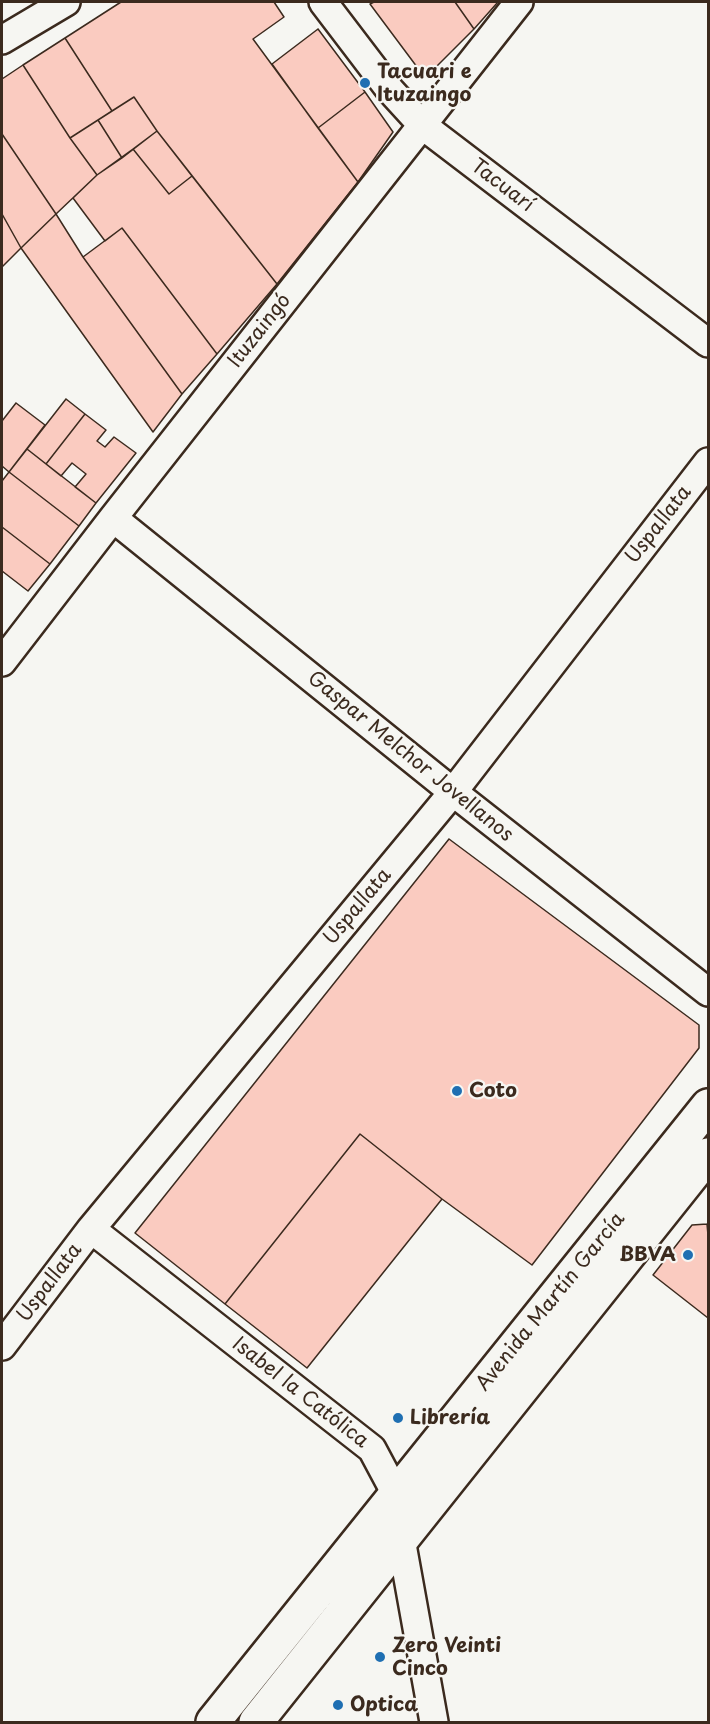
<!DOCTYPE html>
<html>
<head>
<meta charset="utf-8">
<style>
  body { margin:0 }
  #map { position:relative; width:710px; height:1724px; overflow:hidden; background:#f6f6f2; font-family:"Playpen Sans",sans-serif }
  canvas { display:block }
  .frame { position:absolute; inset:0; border:3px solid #3b2a1e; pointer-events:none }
</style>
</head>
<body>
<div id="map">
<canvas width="710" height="1724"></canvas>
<div class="frame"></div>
</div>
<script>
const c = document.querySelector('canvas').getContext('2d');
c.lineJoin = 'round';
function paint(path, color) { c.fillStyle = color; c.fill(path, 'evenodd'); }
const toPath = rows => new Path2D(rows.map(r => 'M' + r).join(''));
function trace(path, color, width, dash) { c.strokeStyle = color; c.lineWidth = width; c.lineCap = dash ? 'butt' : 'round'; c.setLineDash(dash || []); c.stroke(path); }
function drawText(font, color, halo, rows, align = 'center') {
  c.font = font + ' "Playpen Sans",sans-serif'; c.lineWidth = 4.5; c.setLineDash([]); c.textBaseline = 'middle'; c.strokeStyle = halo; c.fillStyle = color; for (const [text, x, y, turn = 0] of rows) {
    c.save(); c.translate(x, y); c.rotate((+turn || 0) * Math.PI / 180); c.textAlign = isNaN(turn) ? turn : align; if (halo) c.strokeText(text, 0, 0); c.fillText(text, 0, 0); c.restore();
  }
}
const building = toPath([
  [121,2,274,2,284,17,253,39,358,182,277,284,157,131,134,97,112,111,65,38,121,2],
  [374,2,455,2,474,29,432,71,427,73,420,71,370,4,374,2],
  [455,2,498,2,474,29,455,2],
  [318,29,365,92,318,128,272,64,318,29],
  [65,38,112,111,70,138,23,65,65,38],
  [23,65,70,138,97,175,56,214,2,134,2,79,23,65],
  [365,92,393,132,358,182,318,128,365,92],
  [134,97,157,131,122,158,98,120,134,97],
  [98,120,122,158,97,175,70,138,98,120],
  [157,131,192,176,169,194,133,149,157,131],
  [2,134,56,214,21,248,2,214,2,134],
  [133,149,169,194,192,176,277,284,217,354,122,228,105,241,73,198,97,175,133,149],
  [2,214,21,248,2,267,2,214],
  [56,214,83,257,182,394,153,432,21,248,56,214],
  [122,228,217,354,182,394,83,257,122,228],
  [66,399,85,414,46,464,27,449,66,399],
  [16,403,45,425,9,472,2,466,2,421,16,403],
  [85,414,106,430,97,441,105,447,114,437,136,453,96,503,75,487,86,474,72,463,61,476,46,464,85,414],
  [27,449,96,503,79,526,9,472,27,449],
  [9,472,79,526,50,564,2,527,2,481,9,472],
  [2,527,50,564,28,591,2,571,2,527],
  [449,839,699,1025,699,1048,532,1265,442,1199,360,1134,225,1304,135,1233,449,839],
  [360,1134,442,1199,307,1368,225,1304,360,1134],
  [707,1224,708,1235,708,1318,653,1275,692,1225,707,1224]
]);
const street = toPath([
  [323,2,390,90,422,125,708,343],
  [2,40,66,2],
  [113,518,453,792,708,992],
  [2,662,113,518,519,2],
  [91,1229,372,1449,396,1494,401,1539,434,1722],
  [2,1346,91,1229,453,792,708,462]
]);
const secondary = toPath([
  [213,1722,708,1106],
  [256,1722,708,1155]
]);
const markers = [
  [365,83,6,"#1f6fb2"],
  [457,1091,6,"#1f6fb2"],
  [688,1255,6,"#1f6fb2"],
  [398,1418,6,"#1f6fb2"],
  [380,1657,6,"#1f6fb2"],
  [338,1705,6,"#1f6fb2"]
];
const poiNames = [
  ["Tacuari e",377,72],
  ["Ituzaingo",377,95],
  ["Coto",469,1091],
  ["BBVA",676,1255,"right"],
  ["Librería",410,1418],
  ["Zero Veinti",392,1646],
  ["Cinco",392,1669],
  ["Optica",350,1705]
];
const streetNames = [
  ["Tacuarí",502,186,37],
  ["Ituzaingó",260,331,-52],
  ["Uspallata",659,525,-52],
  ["Gaspar Melchor Jovellanos",410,757,39],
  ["Uspallata",358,907,-50],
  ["Uspallata",50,1283,-53],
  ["Avenida Martín García",551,1302,-51],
  ["Isabel la Católica",300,1393,38]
];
paint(building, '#facbc0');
trace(building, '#3b2a1e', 1.5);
trace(street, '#3b2a1e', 32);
trace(secondary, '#3b2a1e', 38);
trace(street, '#f6f6f2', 27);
trace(secondary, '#f6f6f2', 33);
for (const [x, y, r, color] of markers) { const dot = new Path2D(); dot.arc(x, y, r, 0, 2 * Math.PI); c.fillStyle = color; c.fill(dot); trace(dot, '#f6f6f2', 2); }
drawText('bold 20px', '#3b2a1e', '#f6f6f2', poiNames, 'left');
drawText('20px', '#3b2a1e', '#f6f6f2', streetNames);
</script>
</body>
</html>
